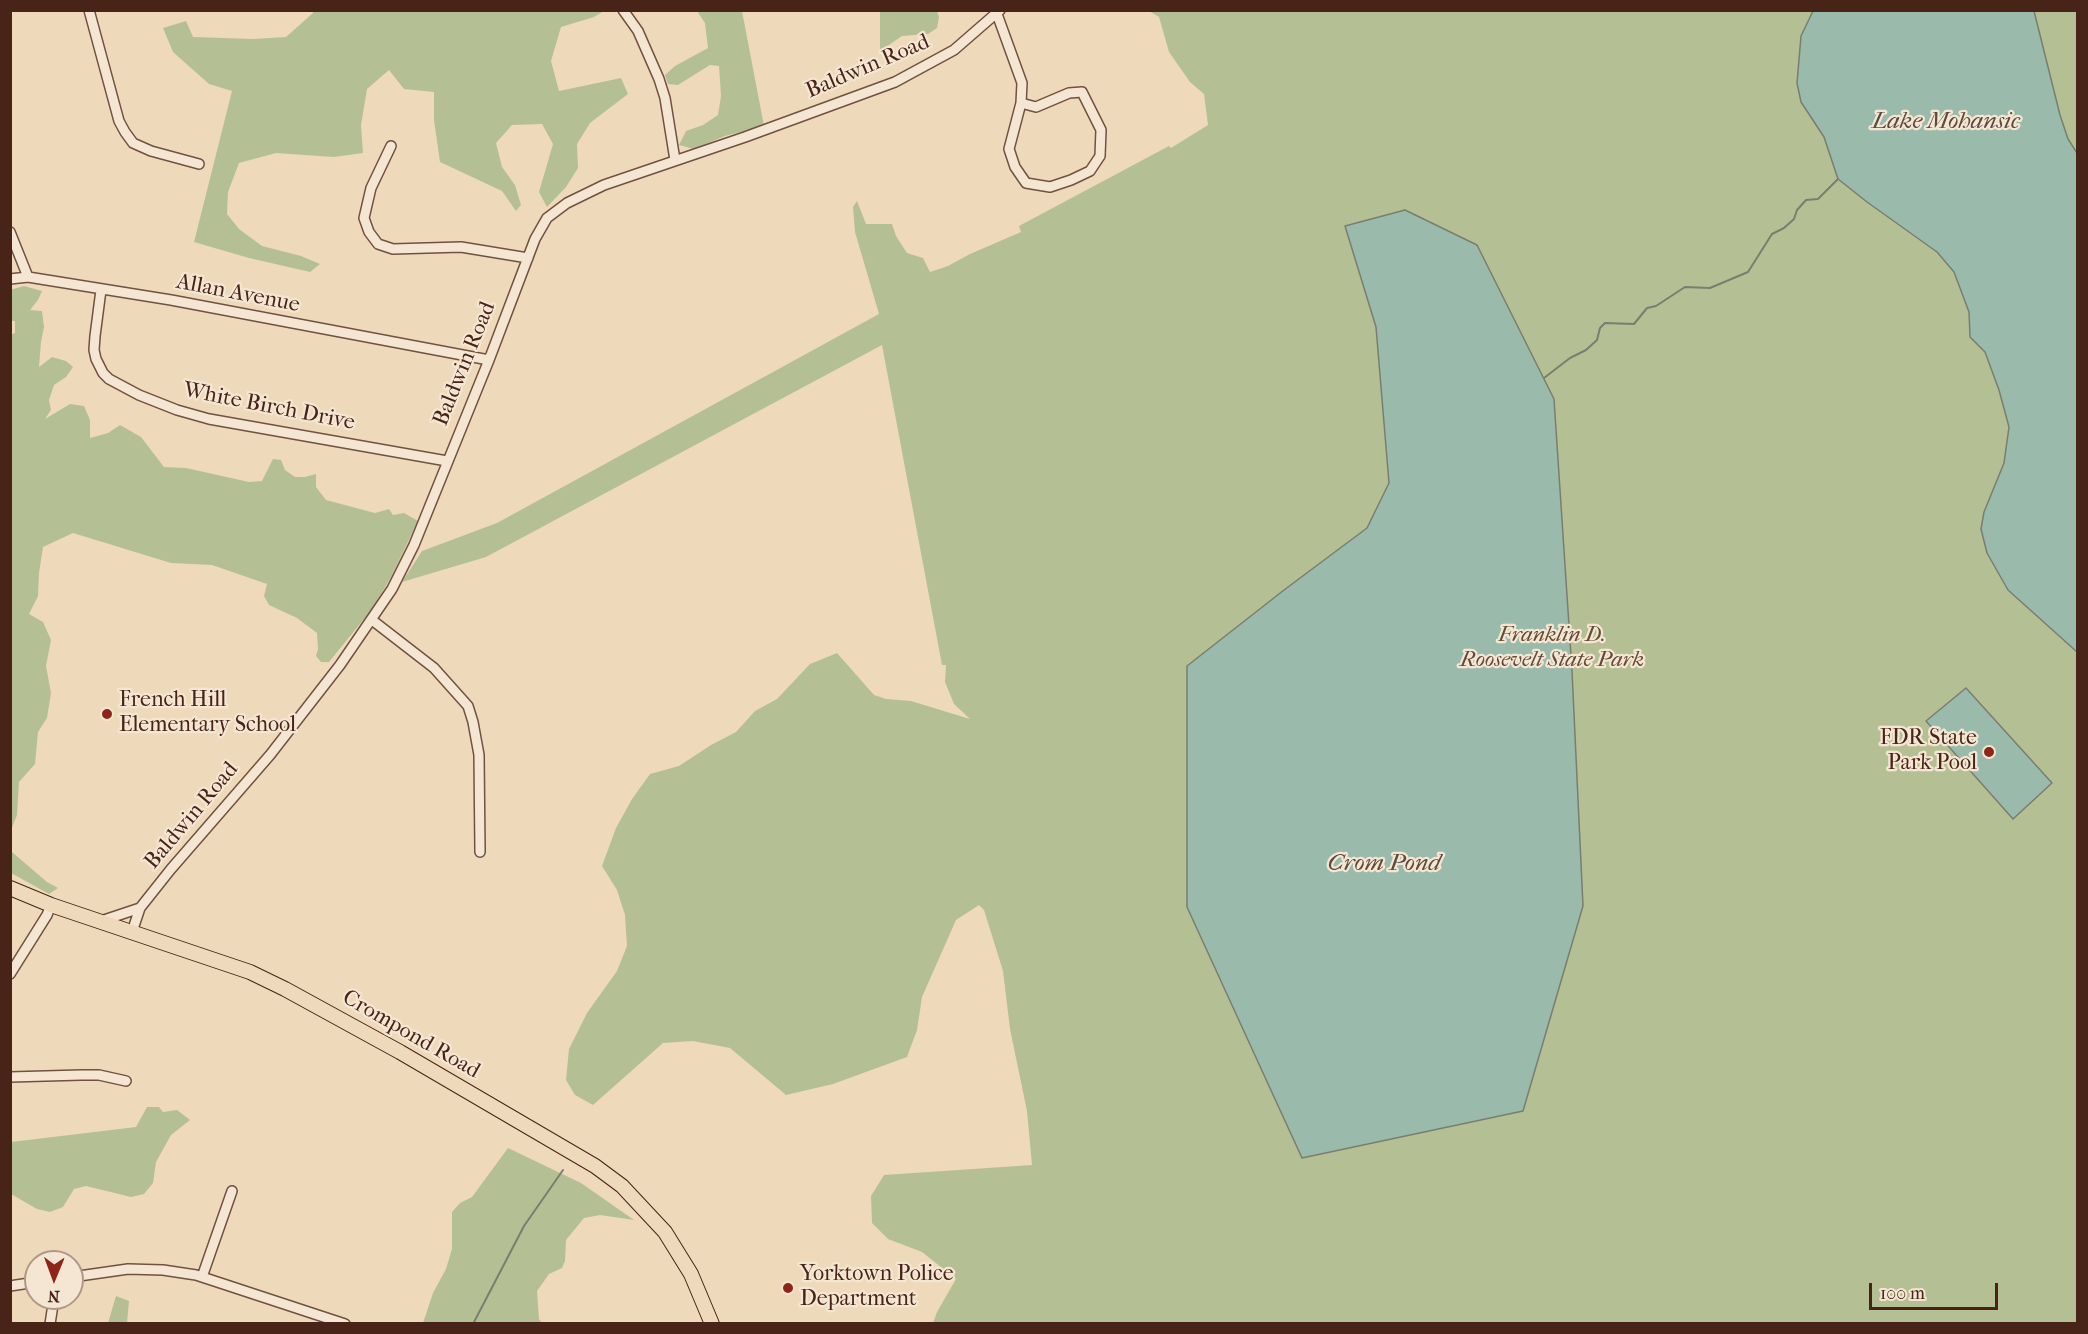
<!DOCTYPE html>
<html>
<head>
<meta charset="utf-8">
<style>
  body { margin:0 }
  #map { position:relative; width:2088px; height:1334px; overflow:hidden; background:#efd9bb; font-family:"IM FELL French Canon",serif }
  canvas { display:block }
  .frame { position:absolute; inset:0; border:12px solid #472417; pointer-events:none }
  .north { position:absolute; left:24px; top:1250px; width:60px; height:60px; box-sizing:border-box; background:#f5e6d3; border:2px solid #af9888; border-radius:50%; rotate:181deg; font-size:16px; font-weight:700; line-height:24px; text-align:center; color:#472417 }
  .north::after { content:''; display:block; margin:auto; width:21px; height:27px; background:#8f2418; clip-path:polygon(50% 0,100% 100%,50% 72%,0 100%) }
  .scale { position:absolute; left:1869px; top:1283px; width:129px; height:27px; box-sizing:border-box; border:3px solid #472417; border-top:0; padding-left:8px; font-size:18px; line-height:21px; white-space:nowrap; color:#472417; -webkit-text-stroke:4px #f5e6d3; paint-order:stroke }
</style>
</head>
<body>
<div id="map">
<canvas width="2088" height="1334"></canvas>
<div class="frame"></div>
<div class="north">N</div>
<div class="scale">100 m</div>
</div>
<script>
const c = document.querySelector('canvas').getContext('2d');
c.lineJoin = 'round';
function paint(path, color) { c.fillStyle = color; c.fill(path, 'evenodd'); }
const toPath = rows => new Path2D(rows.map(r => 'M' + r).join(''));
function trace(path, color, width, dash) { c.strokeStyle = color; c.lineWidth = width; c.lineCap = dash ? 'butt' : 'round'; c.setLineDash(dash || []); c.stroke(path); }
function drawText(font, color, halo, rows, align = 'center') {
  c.font = font + ' "IM FELL French Canon",serif'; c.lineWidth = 4.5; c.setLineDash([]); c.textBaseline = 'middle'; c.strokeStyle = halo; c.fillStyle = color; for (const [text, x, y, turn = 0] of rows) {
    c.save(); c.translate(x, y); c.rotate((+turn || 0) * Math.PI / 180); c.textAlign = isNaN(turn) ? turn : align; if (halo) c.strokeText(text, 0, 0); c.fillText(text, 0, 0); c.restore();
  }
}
const green = toPath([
  [313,11,604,11,594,17,561,27,551,61,559,91,621,78,628,94,590,123,577,144,578,168,566,187,547,207,539,192,553,144,542,124,512,125,496,143,502,167,515,185,521,205,516,211,502,191,440,162,434,120,434,92,404,89,389,70,367,89,361,125,363,153,334,157,276,153,239,163,228,192,227,214,239,229,262,246,301,256,320,264,310,272,249,258,194,242,232,91,209,84,173,52,163,28,186,21,193,37,253,39,286,37,313,13],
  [697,11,742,11,764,126,725,136,694,149,679,145,686,131,703,125,718,115,721,96,719,66,710,65,678,85,668,84,665,75,675,66,708,48,705,23],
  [880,11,937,11,939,17,937,28,928,34,902,36,880,51],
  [1149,11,2077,11,2077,1323,933,1323,937,1312,956,1279,922,1252,888,1239,872,1223,871,1196,884,1175,1032,1165,1027,1111,1010,1029,1003,971,984,910,979,905,956,920,922,997,917,1030,907,1057,833,1084,786,1095,730,1048,693,1041,663,1043,593,1105,575,1095,566,1080,569,1049,587,1013,617,971,627,946,625,915,617,890,602,866,616,828,632,799,650,774,679,766,711,745,736,732,755,711,777,699,810,664,837,653,874,695,886,699,911,701,970,719,954,704,945,682,946,665,942,665,882,345,486,557,402,582,422,551,497,523,879,314,855,232,853,207,857,201,866,224,892,224,896,236,907,253,923,258,930,272,948,266,970,254,1021,232,1019,226,1169,146,1171,148,1208,125,1204,94,1190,82,1169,52,1159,17],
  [24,286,42,291,38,300,30,310,42,311,44,327,41,342,39,367,52,357,66,361,73,367,66,377,54,385,49,400,51,410,45,419,70,404,84,406,90,420,90,438,108,433,120,425,141,437,164,467,186,468,249,482,262,481,273,459,281,460,285,470,295,477,305,477,316,474,316,487,326,500,375,513,389,509,393,515,404,513,418,521,391,577,373,608,329,662,321,662,316,656,318,649,317,633,297,618,269,605,264,596,267,584,212,565,171,563,73,533,43,547,39,573,38,596,29,614,43,622,51,640,46,666,51,693,47,718,38,732,35,764,19,782,17,815,11,830,10,335,15,333,15,321,11,321,10,290],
  [11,845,12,852,47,882,58,888,49,894,11,873],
  [147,1107,159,1107,163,1112,177,1110,190,1120,171,1135,156,1162,153,1183,144,1194,131,1197,86,1186,74,1189,63,1207,50,1212,37,1209,11,1194,11,1142,136,1127],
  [508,1148,581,1183,634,1220,600,1215,584,1218,566,1240,565,1261,562,1268,549,1274,537,1291,539,1319,542,1323,423,1323,433,1293,446,1269,452,1249,452,1212,460,1203,472,1197],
  [116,1296,129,1301,127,1323,108,1323]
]);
const water = toPath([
  [1813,11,2034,11,2060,115,2068,139,2077,153,2077,652,2008,590,1987,553,1981,529,1984,512,2004,463,2009,427,1999,390,1985,352,1970,337,1969,312,1954,272,1937,252,1867,202,1838,179,1824,137,1801,102,1797,83,1801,36,1813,11],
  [1405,210,1477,245,1554,399,1572,671,1583,906,1523,1111,1302,1158,1187,907,1187,666,1284,590,1367,528,1389,483,1376,327,1345,226,1405,210],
  [1966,688,2052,783,2013,819,1926,721,1966,688]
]);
const stream = toPath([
  [1544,378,1570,358,1586,350,1597,340,1600,328,1605,323,1634,324,1647,308,1656,306,1685,287,1710,288,1748,272,1772,234,1784,228,1794,219,1797,210,1806,200,1818,199,1838,179],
  [473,1324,524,1226,563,1170]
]);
const minor = toPath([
  [89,10,119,121,125,132,133,143,151,151,199,164],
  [623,10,638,31,659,79,665,98,675,160],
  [997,14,1022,83,1021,103,1009,149,1015,167,1026,183,1050,187,1071,180,1090,171,1100,156,1101,130,1082,92,1069,93,1036,107,1021,103],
  [391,146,371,188,364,218,369,232,378,244,393,249,461,247,528,258],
  [10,232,28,277],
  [10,279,28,277,171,300,489,360],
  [101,290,95,336,94,350,96,359,103,373,109,379,139,395,177,410,209,419,447,461],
  [372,620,434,668,468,706,473,722,479,755,480,852],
  [101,921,140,908],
  [132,932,140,908,171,869,270,755,340,665,392,589,414,545,489,360,535,239,547,218,567,203,604,185,745,137,895,82,954,50,1000,10],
  [10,974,47,915,51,905],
  [10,1077,81,1075,99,1075,126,1081],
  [72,1277,128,1269,163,1270,196,1275,345,1324],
  [202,1277,232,1191],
  [10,1286,36,1282],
  [50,1324,54,1298]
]);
const highway = toPath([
  [10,888,51,905,250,972,285,989,400,1052,595,1166,622,1186,665,1232,691,1274,712,1324]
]);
const markers = [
  [107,714,6,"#8f2418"],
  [1989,752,6,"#8f2418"],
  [788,1288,6,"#8f2418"]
];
const streetNames = [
  ["Baldwin Road",868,67,-23],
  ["Allan Avenue",238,294,11],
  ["Baldwin Road",465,364,-68],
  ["White Birch Drive",269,407,11],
  ["Baldwin Road",192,816,-50],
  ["Crompond Road",411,1035,30]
];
const parkNames = [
  ["Franklin D.",1552,636],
  ["Roosevelt State Park",1552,661]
];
const poiNames = [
  ["French Hill",119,701],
  ["Elementary School",119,726],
  ["FDR State",1977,739,"right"],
  ["Park Pool",1977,764,"right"],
  ["Yorktown Police",800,1275],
  ["Department",800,1300]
];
const waterNames = [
  ["Lake Mohansic",1946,122],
  ["Crom Pond",1384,864]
];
paint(green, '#b4c094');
paint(water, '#9abaac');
trace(water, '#797e70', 1.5);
trace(stream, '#797e70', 2);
trace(minor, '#715140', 12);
trace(highway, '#472417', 16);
trace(minor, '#f5e6d3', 9);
trace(highway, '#efd9bb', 14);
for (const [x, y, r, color] of markers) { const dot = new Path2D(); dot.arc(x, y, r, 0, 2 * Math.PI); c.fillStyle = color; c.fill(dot); trace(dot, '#f5e6d3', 2); }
drawText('22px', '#472417', '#f5e6d3', streetNames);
drawText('italic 22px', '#624b36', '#f5e6d3', parkNames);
drawText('22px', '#472417', '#f5e6d3', poiNames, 'left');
drawText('italic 24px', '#5c4a3c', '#f5e6d3', waterNames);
</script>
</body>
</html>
